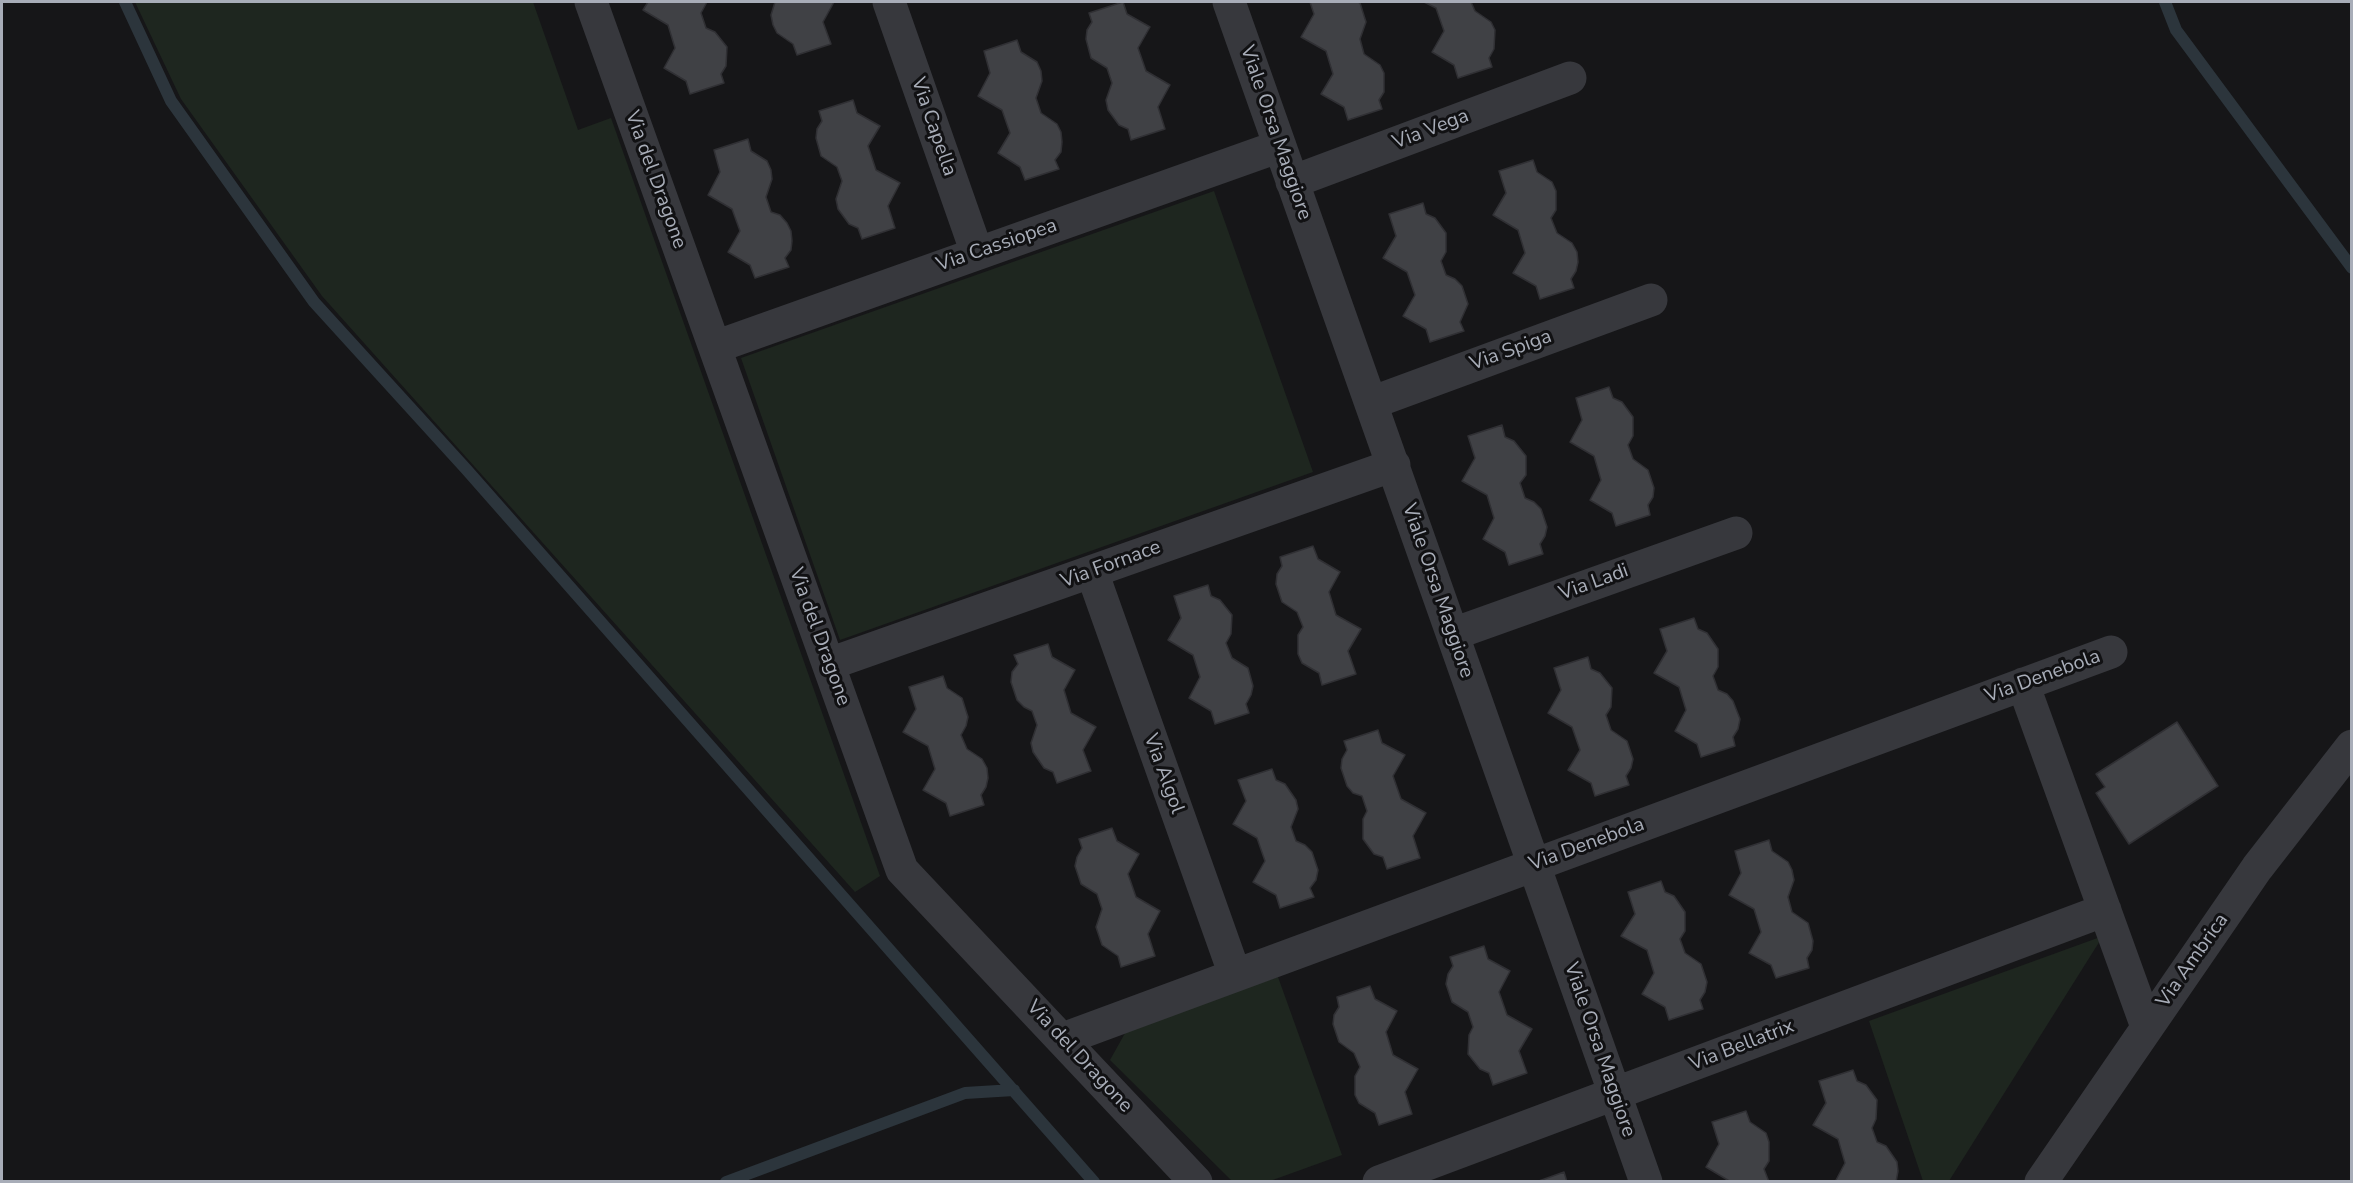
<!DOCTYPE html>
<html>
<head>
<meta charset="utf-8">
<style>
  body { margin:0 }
  #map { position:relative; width:2353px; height:1183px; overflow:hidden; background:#161618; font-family:"Nunito Sans",sans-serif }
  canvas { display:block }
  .frame { position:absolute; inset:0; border:3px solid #a8adb8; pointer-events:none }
</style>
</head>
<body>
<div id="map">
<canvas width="2353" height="1183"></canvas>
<div class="frame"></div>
</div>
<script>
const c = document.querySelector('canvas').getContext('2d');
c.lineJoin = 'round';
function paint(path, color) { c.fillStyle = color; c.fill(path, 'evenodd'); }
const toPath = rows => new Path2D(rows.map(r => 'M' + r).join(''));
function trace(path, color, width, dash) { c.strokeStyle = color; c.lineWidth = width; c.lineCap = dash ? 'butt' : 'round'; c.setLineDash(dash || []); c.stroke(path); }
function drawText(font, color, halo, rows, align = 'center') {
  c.font = font + ' "Nunito Sans",sans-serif'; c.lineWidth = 6; c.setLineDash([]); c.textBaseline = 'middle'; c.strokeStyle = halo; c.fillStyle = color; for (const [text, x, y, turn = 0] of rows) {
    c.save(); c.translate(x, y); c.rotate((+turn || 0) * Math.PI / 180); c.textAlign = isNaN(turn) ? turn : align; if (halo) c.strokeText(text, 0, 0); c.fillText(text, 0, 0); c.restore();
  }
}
const green = toPath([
  [135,2,533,2,578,130,611,118,880,876,855,892,322,296,181,99],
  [1214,191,1313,472,840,640,741,358],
  [2103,936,1949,1181,1923,1181,1869,1021],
  [1278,977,1342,1155,1270,1181,1232,1181,1110,1060,1129,1026]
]);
const stream = toPath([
  [125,2,171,101,314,302,466,469,1094,1182],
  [2165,2,2176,30,2352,268],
  [726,1182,965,1093,1014,1090]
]);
const building = toPath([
  [648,2,707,2,701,13,706,28,715,32,727,47,726,66,721,74,724,83,690,94,686,81,664,68,675,48,668,25,643,10,648,2],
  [775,2,834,2,823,22,831,44,797,55,793,44,777,33,773,25,771,15,775,2],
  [1123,2,1127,14,1150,27,1138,48,1146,71,1170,85,1158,107,1165,129,1131,140,1128,129,1119,125,1108,110,1106,100,1112,83,1107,68,1091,58,1086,39,1087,30,1092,22,1089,13,1123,2],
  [1310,2,1358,2,1360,3,1366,22,1360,39,1364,54,1380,65,1384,73,1384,92,1379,100,1382,109,1348,120,1344,107,1321,94,1333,74,1326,51,1301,37,1314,14,1310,2],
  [1424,2,1471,2,1475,11,1491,22,1495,30,1494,49,1489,58,1492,67,1458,78,1454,65,1432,52,1444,31,1436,8,1424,2],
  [1017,40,1021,52,1037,62,1041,71,1042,81,1036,98,1041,113,1057,124,1061,132,1062,142,1061,152,1055,160,1059,169,1025,180,1020,167,998,153,1010,133,1002,110,978,96,990,73,984,51,1017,40],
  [853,100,857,113,880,126,868,146,876,170,900,183,888,206,895,228,862,239,858,228,849,224,838,209,836,199,842,181,837,167,821,156,816,138,817,129,822,121,819,111,853,100],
  [748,139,751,151,767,161,771,170,772,179,766,197,771,212,780,215,787,223,791,231,792,241,791,250,785,258,789,267,755,278,750,265,728,252,740,231,732,209,708,195,720,172,714,150,748,139],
  [1533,160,1537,172,1552,182,1556,191,1556,210,1551,218,1557,233,1572,243,1577,252,1578,262,1576,271,1571,279,1574,288,1540,299,1536,286,1513,273,1525,253,1518,230,1493,215,1506,193,1499,171,1533,160],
  [1423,203,1426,214,1435,218,1446,233,1446,252,1441,261,1446,275,1455,279,1462,286,1468,304,1460,322,1464,331,1430,342,1426,329,1403,316,1415,295,1407,272,1383,258,1396,236,1389,214,1423,203],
  [1609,387,1613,398,1622,402,1633,417,1633,436,1628,445,1633,459,1648,470,1654,488,1653,497,1648,505,1650,515,1616,526,1612,513,1590,500,1601,480,1594,456,1570,442,1582,420,1576,398,1609,387],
  [1502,425,1505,437,1514,441,1526,456,1526,475,1520,483,1525,498,1534,502,1541,509,1547,527,1545,536,1540,544,1543,554,1509,565,1505,552,1483,539,1494,518,1487,495,1462,481,1475,458,1468,436,1502,425],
  [1313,546,1318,559,1340,572,1329,592,1336,615,1361,629,1348,651,1356,674,1322,685,1319,673,1302,663,1298,654,1298,635,1303,627,1297,612,1282,602,1276,584,1277,574,1282,566,1280,557,1313,546],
  [1208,585,1211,596,1220,600,1232,615,1231,634,1226,643,1232,658,1248,668,1253,686,1251,695,1246,704,1249,713,1215,724,1211,711,1189,698,1200,677,1193,655,1168,640,1181,618,1174,596,1208,585],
  [1694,618,1698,629,1707,633,1718,649,1718,667,1713,676,1718,690,1727,694,1733,701,1740,719,1738,729,1733,737,1735,746,1701,757,1697,744,1675,731,1686,710,1679,687,1654,673,1667,651,1660,629,1694,618],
  [1048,644,1052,657,1075,670,1064,690,1071,713,1096,727,1083,750,1091,771,1057,783,1053,772,1044,768,1033,752,1031,743,1037,725,1032,711,1024,707,1017,700,1011,682,1012,672,1018,664,1014,655,1048,644],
  [1588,657,1591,669,1600,673,1612,688,1611,707,1606,715,1611,730,1627,741,1633,759,1631,768,1626,776,1629,785,1595,796,1591,783,1568,770,1580,750,1572,727,1548,713,1561,690,1554,668,1588,657],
  [943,676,947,688,962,698,968,717,966,726,961,735,967,749,982,759,987,768,988,778,986,787,981,795,984,805,950,816,946,803,923,790,935,769,928,746,903,732,916,709,909,687,943,676],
  [2177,722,2218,786,2129,844,2096,793,2105,787,2096,774,2177,722],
  [1378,730,1382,743,1405,755,1393,776,1401,799,1426,813,1413,836,1420,858,1387,869,1383,857,1374,854,1363,839,1363,819,1367,811,1362,796,1353,793,1347,786,1341,768,1342,759,1347,750,1344,741,1378,730],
  [1272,769,1276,780,1285,784,1296,800,1298,809,1291,827,1296,841,1305,845,1312,852,1318,870,1316,880,1310,888,1314,897,1280,908,1276,895,1253,882,1265,861,1257,838,1233,824,1246,801,1238,780,1272,769],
  [1112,828,1117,841,1139,854,1128,874,1136,897,1160,911,1148,934,1155,956,1121,967,1118,956,1102,945,1096,927,1102,909,1097,894,1081,884,1075,866,1077,857,1082,848,1079,839,1112,828],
  [1769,840,1772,851,1788,862,1792,870,1794,880,1788,897,1792,912,1808,923,1813,941,1812,950,1807,958,1809,968,1776,978,1771,965,1749,953,1761,932,1754,909,1729,895,1741,873,1735,851,1769,840],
  [1661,881,1665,892,1674,896,1685,912,1685,931,1680,939,1685,953,1701,964,1707,982,1705,992,1700,1000,1703,1009,1669,1020,1665,1007,1642,994,1654,973,1647,950,1621,936,1635,914,1628,892,1661,881],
  [1484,946,1488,959,1510,971,1499,992,1507,1015,1532,1029,1519,1051,1527,1073,1493,1085,1489,1073,1480,1069,1468,1054,1469,1035,1473,1027,1468,1012,1452,1002,1446,984,1448,974,1453,966,1450,957,1484,946],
  [1370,986,1375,999,1397,1011,1386,1032,1393,1055,1418,1069,1405,1092,1412,1114,1379,1125,1375,1113,1359,1103,1355,1095,1355,1076,1360,1067,1354,1053,1339,1042,1333,1024,1334,1015,1339,1007,1337,997,1370,986],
  [1853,1070,1857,1081,1866,1085,1877,1100,1876,1119,1872,1128,1877,1142,1886,1146,1897,1162,1898,1171,1896,1182,1835,1182,1845,1163,1838,1139,1813,1125,1826,1103,1819,1081,1853,1070],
  [1746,1111,1750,1122,1766,1133,1769,1142,1769,1161,1764,1169,1769,1182,1731,1182,1706,1167,1719,1144,1712,1122,1746,1111],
  [1564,1172,1567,1182,1536,1182,1564,1172]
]);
const minor = toPath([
  [591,2,902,870,1196,1182],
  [889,2,977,253],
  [1229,2,1646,1182],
  [1292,182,1570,78],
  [715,347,1280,146],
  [1371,403,1651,300],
  [1092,572,1235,975],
  [1453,634,1736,533],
  [829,664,1394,465],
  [2023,684,2147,1027],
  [1063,1039,2111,652],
  [1379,1182,2105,910],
  [2041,1182,2257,868,2352,746]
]);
const streetNames = [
  ["Via Capella",933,127,71],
  ["Via Vega",1431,130,-21],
  ["Viale Orsa Maggiore",1275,133,71],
  ["Via del Dragone",655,180,70],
  ["Via Cassiopea",997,246,-19],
  ["Via Spiga",1511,351,-20],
  ["Via Fornace",1111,565,-20],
  ["Via Ladi",1594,583,-20],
  ["Viale Orsa Maggiore",1437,591,71],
  ["Via del Dragone",819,637,70],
  ["Via Denebola",2043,677,-20],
  ["Via Algol",1163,774,70],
  ["Via Denebola",1587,845,-20],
  ["Via Ambrica",2193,961,-55],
  ["Via Bellatrix",1742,1046,-21],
  ["Viale Orsa Maggiore",1599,1050,71],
  ["Via del Dragone",1079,1057,47]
];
paint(green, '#1e261f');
trace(stream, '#2c353c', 12);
paint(building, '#404145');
trace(building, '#303034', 1.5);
trace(minor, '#37383d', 33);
drawText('20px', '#a8adb8', '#111113', streetNames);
</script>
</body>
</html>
